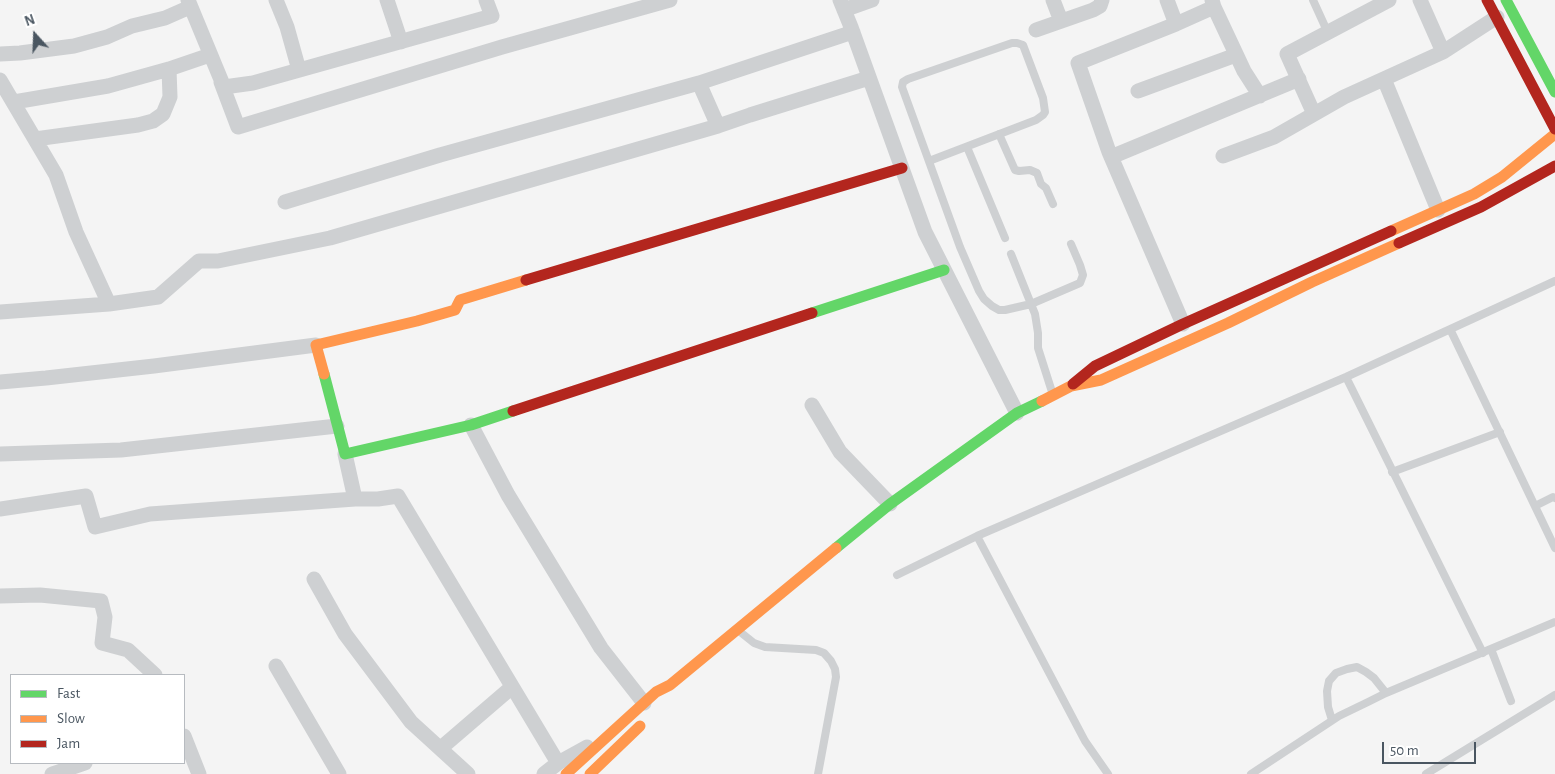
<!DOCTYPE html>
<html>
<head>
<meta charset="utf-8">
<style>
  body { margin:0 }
  #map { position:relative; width:1555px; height:774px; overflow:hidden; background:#f4f4f4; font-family:"Alegreya Sans",sans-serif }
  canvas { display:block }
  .legend { position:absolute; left:10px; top:674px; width:175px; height:90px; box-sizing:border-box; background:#fff; border:1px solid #b7bbc0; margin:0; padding:6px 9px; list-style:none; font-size:15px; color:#4a5661 }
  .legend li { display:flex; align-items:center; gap:10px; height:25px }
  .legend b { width:25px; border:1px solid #b7bbc0 }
  .north { position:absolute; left:10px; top:10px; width:50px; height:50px; -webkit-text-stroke:4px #fff; paint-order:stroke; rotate:340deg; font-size:14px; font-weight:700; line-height:20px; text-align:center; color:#4a5661 }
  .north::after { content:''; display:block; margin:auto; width:18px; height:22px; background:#4a5661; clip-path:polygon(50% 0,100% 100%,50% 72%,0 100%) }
  .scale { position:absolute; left:1382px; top:742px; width:94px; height:22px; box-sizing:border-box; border:2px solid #4a5661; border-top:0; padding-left:6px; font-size:15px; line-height:18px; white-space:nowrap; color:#4a5661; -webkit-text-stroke:4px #fff; paint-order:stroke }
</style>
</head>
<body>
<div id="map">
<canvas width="1555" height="774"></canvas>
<ul class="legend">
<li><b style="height:6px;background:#63d668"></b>Fast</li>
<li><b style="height:6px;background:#ff974d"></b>Slow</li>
<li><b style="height:6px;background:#b3261e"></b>Jam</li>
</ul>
<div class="north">N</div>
<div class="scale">50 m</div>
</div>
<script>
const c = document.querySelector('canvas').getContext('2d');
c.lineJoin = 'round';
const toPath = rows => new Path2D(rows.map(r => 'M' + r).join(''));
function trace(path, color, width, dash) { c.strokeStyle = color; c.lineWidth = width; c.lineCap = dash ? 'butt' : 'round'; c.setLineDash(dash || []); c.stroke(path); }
const lane = toPath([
  [1313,0,1328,33],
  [999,134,1015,170,1019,171,1030,170,1037,173,1041,184,1046,188,1053,204],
  [967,147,1005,238],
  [929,161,1036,120,1043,115,1045,112,1043,98,1023,45,1017,43,1012,43,908,79,903,82,902,87,960,247,979,291,984,299,992,306,999,310,1005,310,1031,304,1080,283,1083,275,1080,265,1071,244],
  [1011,254,1035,314,1038,333,1038,348,1053,395],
  [1450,329,1555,548],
  [1346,377,1483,653],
  [1392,472,1500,432],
  [1535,506,1553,497,1555,498],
  [977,536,1085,741,1108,774],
  [897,575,977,536,1346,377,1555,281],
  [739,631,754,643,765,647,816,650,824,653,831,661,835,669,836,677,818,774],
  [1491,649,1511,701],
  [1332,720,1328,707,1327,691,1329,681,1336,673,1347,669,1357,667,1366,672,1374,678,1386,693],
  [1251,774,1339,716,1368,702,1386,693,1555,622],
  [1426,774,1555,695]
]);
const street = toPath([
  [188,0,224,87,253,83,492,16,486,0],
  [276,0,287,27,299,70],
  [387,0,401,42],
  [840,0,851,27,925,232,1017,413],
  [1053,0,1061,21],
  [1167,0,1176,24],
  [1420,0,1443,52],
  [1214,7,1244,71,1260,96],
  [844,10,872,0],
  [1036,30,1093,10,1100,6,1102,0],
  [853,32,699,83,718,126,750,115,869,78],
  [0,54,20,53,74,46,107,37,132,26,165,18,190,7],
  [1384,79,1438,210],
  [0,80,56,175,76,232,109,304],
  [221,82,238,127,502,47,670,0],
  [1138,91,1236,55],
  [14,102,108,86,169,69,210,55],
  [1314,114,1287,54,1389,0],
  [35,139,138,125,153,121,163,114,170,97,169,69],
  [1223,156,1274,137,1344,97,1443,52,1497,17],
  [1111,157,1299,79],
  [285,202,440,155,699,83],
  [0,312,109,304,158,297,199,261,218,261,330,238,718,126],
  [1183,324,1109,152,1078,63,1176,24,1214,7,1212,0],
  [0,382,46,378,154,366,316,345],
  [812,405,840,452,890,504],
  [471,425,508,495,601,648,644,703],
  [0,454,121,450,337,426],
  [345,454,355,499,378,499,398,496,558,763],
  [0,509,86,496,95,527,150,514,355,499],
  [314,579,345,634,411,722,468,774],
  [0,596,40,595,101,601,105,617,102,643,128,650,155,675],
  [276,666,339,774],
  [184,736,199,774],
  [441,748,512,687],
  [52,774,85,763],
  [544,774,558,763,587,747]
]);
const fast = toPath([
  [1506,0,1555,92],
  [812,313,944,270],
  [324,374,345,454,471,425,513,411],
  [836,548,890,504,1017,413,1042,401]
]);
const slow = toPath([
  [1391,231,1474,194,1502,177,1555,134],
  [324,374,316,345,417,321,455,310,460,300,526,280],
  [1042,401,1071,386,1101,380,1228,323,1312,282,1399,243],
  [566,774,656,692,670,685,836,548],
  [590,774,640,726]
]);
const jam = toPath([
  [1487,0,1555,129],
  [1399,243,1481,207,1555,166],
  [526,280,902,168],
  [1073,384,1095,366,1183,324,1391,231],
  [513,411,812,313]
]);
trace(lane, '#ced0d2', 8);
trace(street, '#ced0d2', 15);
trace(fast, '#63d668', 11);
trace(slow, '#ff974d', 11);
trace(jam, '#b3261e', 11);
</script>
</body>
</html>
